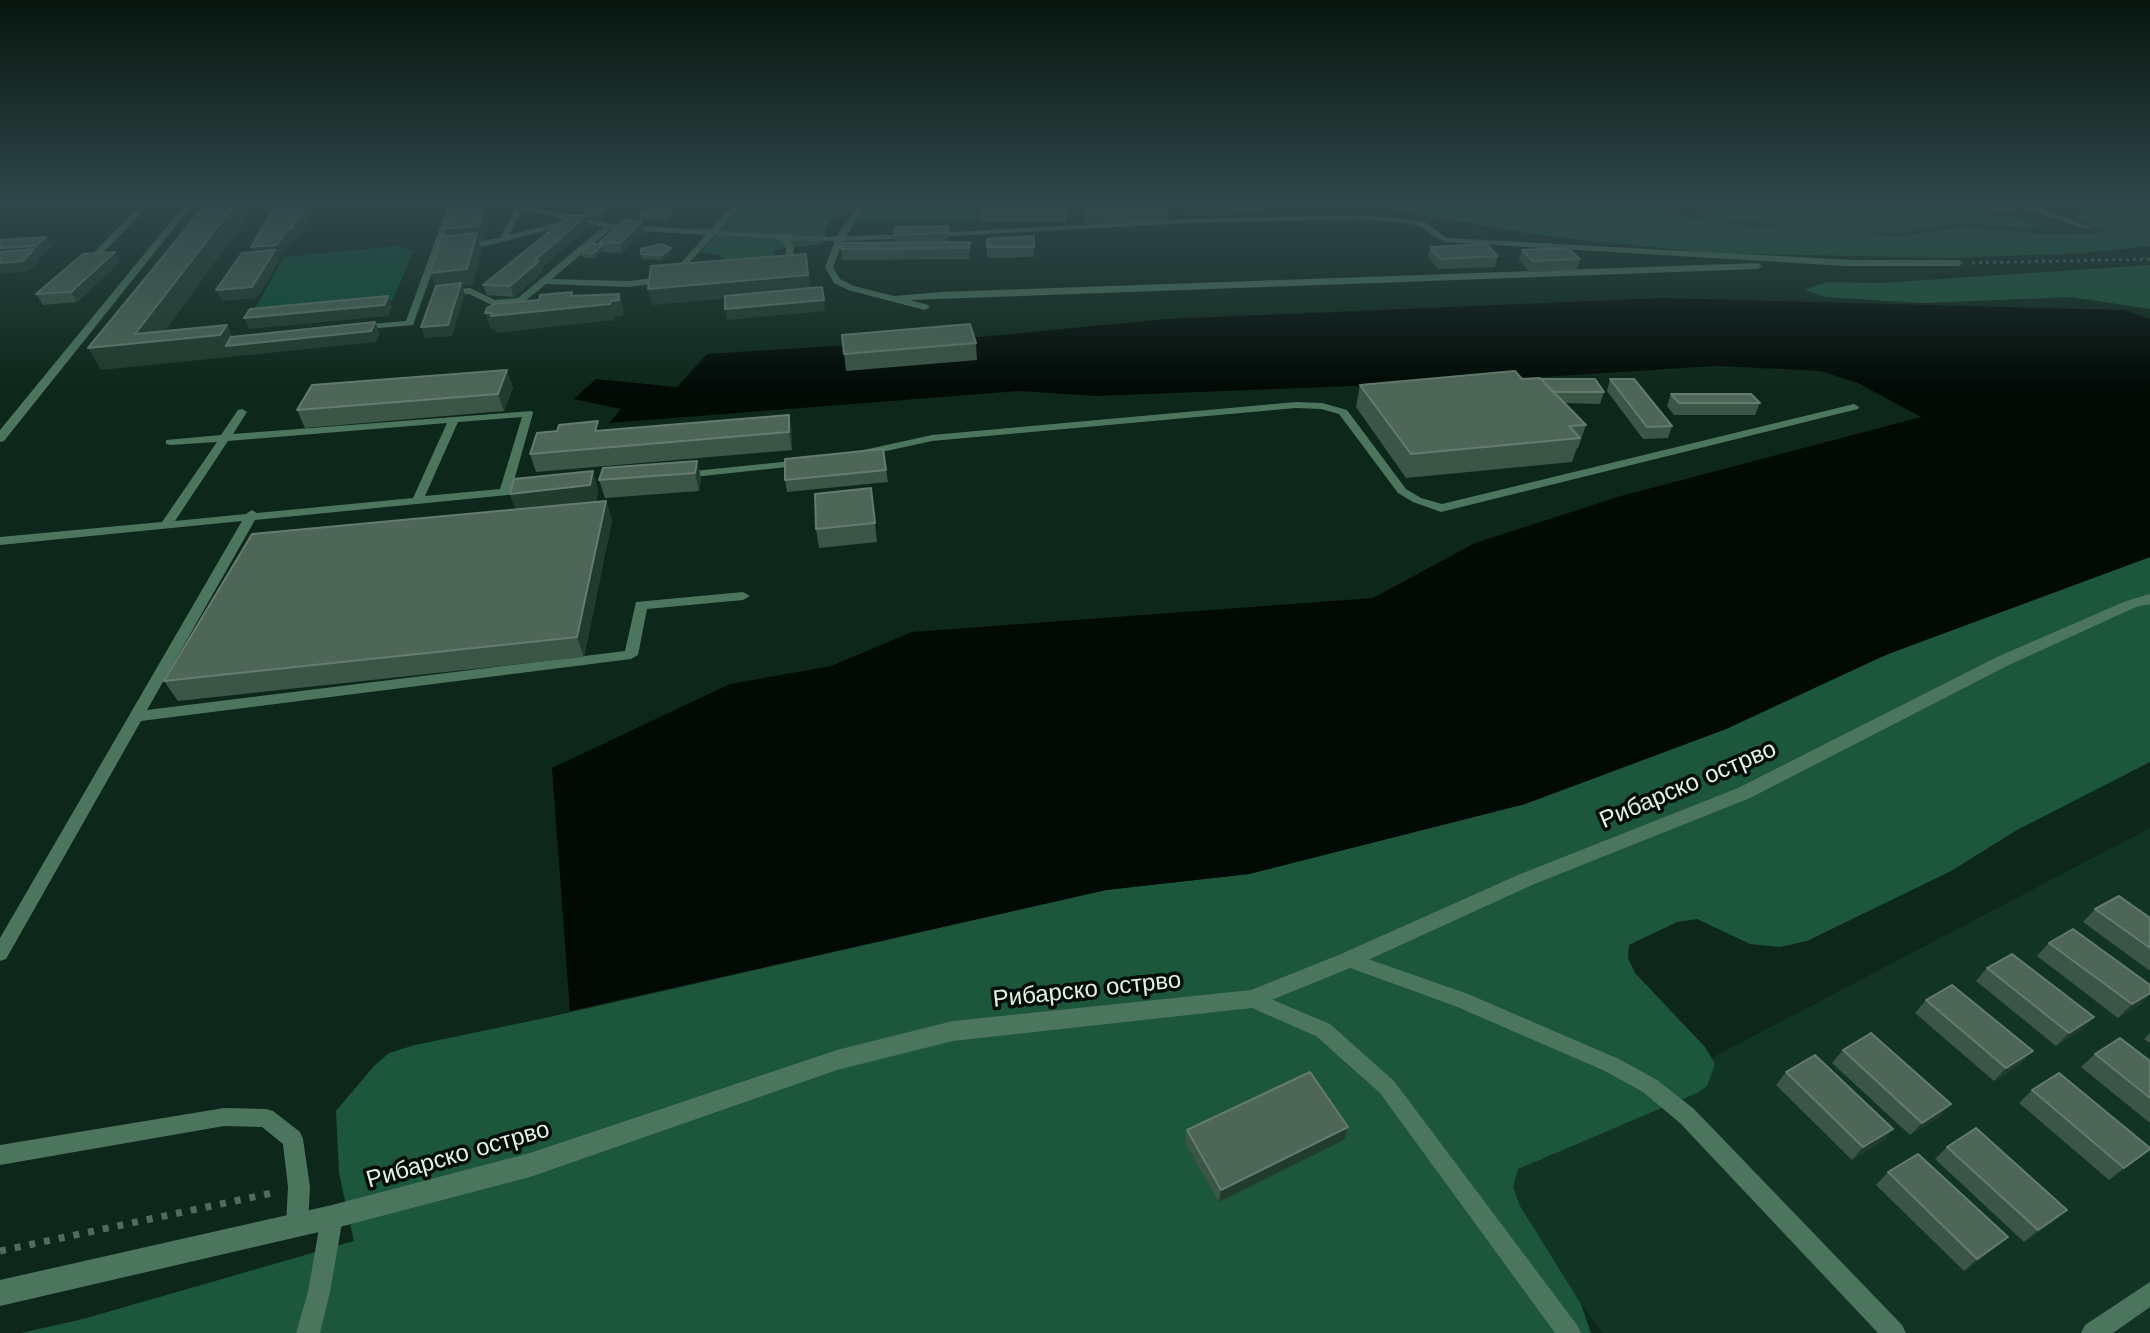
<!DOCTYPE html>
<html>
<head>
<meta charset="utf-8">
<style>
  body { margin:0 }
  canvas { display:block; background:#0d271a }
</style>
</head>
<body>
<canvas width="2150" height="1333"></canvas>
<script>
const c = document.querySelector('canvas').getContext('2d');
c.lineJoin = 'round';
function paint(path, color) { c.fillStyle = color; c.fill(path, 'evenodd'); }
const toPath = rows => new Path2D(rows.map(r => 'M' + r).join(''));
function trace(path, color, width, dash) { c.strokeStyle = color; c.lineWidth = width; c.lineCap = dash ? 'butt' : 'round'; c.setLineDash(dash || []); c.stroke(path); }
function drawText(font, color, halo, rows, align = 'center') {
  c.font = font + ' "Work Sans",sans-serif'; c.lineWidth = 7; c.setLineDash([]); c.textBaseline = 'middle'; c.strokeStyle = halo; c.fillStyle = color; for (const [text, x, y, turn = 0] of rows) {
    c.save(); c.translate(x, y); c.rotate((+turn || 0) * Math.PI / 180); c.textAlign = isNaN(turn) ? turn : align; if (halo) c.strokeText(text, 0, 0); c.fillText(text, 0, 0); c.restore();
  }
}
const built = toPath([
  [1574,203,2150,203,2108,231,2096,233,2054,235,1963,226,1898,237,1725,224,1688,218,1670,207],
  [2150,828,2150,1333,1603,1333,1426,1094,1706,1061]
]);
const green = toPath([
  [870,203,1309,203,1303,207,856,223],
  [397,246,413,251,393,300,386,303,253,312,284,257]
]);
const forest = toPath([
  [746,203,855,203,845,215,830,219,822,244,776,249,770,261,736,267,719,255,701,252],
  [1351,203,1574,203,1670,207,1688,218,1754,227,1779,225,1748,221,1728,222,1703,216,1693,203,1978,203,2039,226,2022,228,1961,223,1898,233,1858,232,1898,237,1963,226,2054,235,2096,233,2107,231,2072,215,2087,212,2070,203,2150,203,2150,246,2083,253,1950,258,1712,253,1552,237],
  [2150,265,2150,309,2071,297,1923,303,1825,297,1805,290,1827,282,1881,283],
  [2150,557,2150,762,2017,830,1951,871,1807,941,1780,947,1750,944,1697,919,1677,922,1629,945,1628,958,1635,973,1705,1047,1715,1064,1707,1086,1697,1093,1518,1169,1513,1187,1520,1206,1581,1304,1591,1333,21,1333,83,1319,354,1241,339,1173,336,1111,374,1066,389,1053,415,1045,545,1018,1106,890,1249,874,1525,804,1726,729,1878,658]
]);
const water = toPath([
  [1662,298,2082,309,2125,310,2150,319,2150,557,1890,653,1726,729,1525,804,1249,874,1106,890,570,1011,552,768,730,684,831,666,912,632,1373,598,1475,543,1621,496,1921,417,1858,383,1820,371,1716,366,1479,381,1097,396,1019,391,609,423,621,409,574,399,596,379,677,387,707,354,979,337,1168,319]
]);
const pathFar1 = toPath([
  [0,204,5,203],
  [1972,263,2150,259]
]);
const path = toPath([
  [0,1251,277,1192]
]);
const service = toPath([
  [143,203,151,203,97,259,91,259,91,255,143,203],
  [449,203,457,203,413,325,356,330,354,328,359,325,406,321,449,203],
  [515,203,524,203,532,207,609,224,710,230,735,203,743,203,719,231,829,237,837,236,860,203,868,203,846,236,912,234,916,236,912,238,843,241,833,267,840,279,854,286,894,296,942,292,1758,263,1762,266,1758,269,910,300,928,305,930,307,925,310,848,290,834,283,825,267,835,241,790,240,794,248,792,271,788,274,784,271,786,248,783,242,778,239,715,235,672,281,629,287,546,284,524,302,494,306,469,294,443,295,442,293,446,290,470,288,495,300,518,298,603,227,578,222,486,246,458,249,458,245,500,238,517,205,515,203],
  [523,208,527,211,569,220,509,235,523,208],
  [611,229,706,235,669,276,629,281,552,279,611,229],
  [1963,203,1976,203,1999,208,2024,203,2092,227,2085,229,2023,208,1999,212,1963,203],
  [1359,215,1416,220,1427,223,1446,238,1853,260,1959,260,1963,263,1959,266,1846,266,1444,242,1421,227,1413,224,1359,219,1190,223,933,237,929,235,933,233,1190,219,1359,215],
  [1296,402,1322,403,1347,410,1406,489,1421,498,1442,504,1854,404,1859,407,1858,409,1441,512,1413,502,1398,493,1339,414,1321,409,1296,408,932,441,850,459,844,456,850,453,932,435,1296,402],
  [242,409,247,412,233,434,532,411,533,413,512,488,528,487,534,490,528,493,255,520,147,710,625,651,636,602,743,592,750,596,743,600,647,609,638,655,631,659,141,721,6,959,0,961,0,938,242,521,0,545,0,537,162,522,217,442,170,445,166,444,166,440,221,435,238,410,242,409],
  [522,417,500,489,425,496,458,422,522,417],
  [447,423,413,498,257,513,252,510,246,514,175,521,228,441,447,423],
  [802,460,808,463,806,465,684,478,678,475,684,472,802,460],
  [1348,952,1468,994,1619,1059,1657,1080,1694,1109,1902,1325,1906,1333,1878,1333,1680,1123,1643,1092,1605,1071,1455,1006,1342,965,1339,960,1342,955,1348,952],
  [1252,991,1330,1024,1394,1081,1577,1325,1581,1333,1555,1333,1380,1093,1316,1036,1245,1005,1243,999,1245,993,1252,991],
  [224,1108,266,1109,273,1111,300,1132,303,1139,310,1187,308,1225,305,1233,297,1236,289,1233,286,1225,288,1187,283,1144,262,1127,224,1126,0,1165,0,1145,224,1108],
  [332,1206,340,1209,343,1217,330,1292,320,1333,296,1333,308,1292,321,1217,324,1209,332,1206],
  [2150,1282,2150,1307,2113,1333,2081,1333,2085,1325,2150,1282]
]);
const minor = toPath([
  [186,203,194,203,4,441,0,442,0,430,186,203],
  [2150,594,2150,604,2136,607,2009,665,1750,798,1532,885,1355,966,1252,1008,953,1041,837,1070,530,1177,332,1229,0,1306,0,1280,332,1205,530,1153,837,1050,953,1021,1251,990,1341,954,1518,875,1738,788,1997,657,2126,601,2150,594]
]);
const wall = toPath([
  [1183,203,1267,203,1268,204,1266,213,1185,216,1183,210],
  [609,206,610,211,602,218,587,218,589,226,541,268,542,272,514,297,487,295,483,285,585,216,584,212],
  [982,208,1066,211,1066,221,983,223],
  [1083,208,1168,211,1167,221,1084,224],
  [673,210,674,215,668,221,640,219,639,214],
  [948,226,949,242,970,242,969,259,842,260,841,249,895,243,894,235],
  [645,231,622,253,603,252,603,251,595,258,582,257,581,252,601,244,600,242],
  [1034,236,1034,257,987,258,987,247],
  [1430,247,1498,256,1495,267,1438,269,1428,257],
  [1522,250,1580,259,1577,270,1530,272,1519,260],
  [641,254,672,254,663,260,642,259],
  [120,262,77,302,43,305,36,294],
  [842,335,976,343,977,360,846,371],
  [1522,379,1541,379,1604,392,1600,404,1565,403,1586,425,1578,448,1577,448,1572,462,1406,478,1356,407,1360,385],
  [1610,379,1672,426,1668,438,1643,439,1607,391],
  [513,387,504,411,305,428,297,410],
  [1671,394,1760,403,1755,415,1674,415,1667,406],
  [789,415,792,433,792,450,536,472,530,454,600,430],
  [883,449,888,482,787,492,785,480],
  [697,461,701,479,699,491,605,498,599,480],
  [871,488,877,542,819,548,816,529],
  [598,489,596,502,606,501,612,520,584,657,178,701,164,681,516,510,510,494],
  [2095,909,2150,918,2150,971,2083,922],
  [2049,943,2142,1003,2118,1018,2037,956],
  [1987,968,2081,1030,2056,1046,1976,981],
  [1926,1000,2020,1064,1994,1081,1915,1013],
  [2150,1033,2150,1043,2144,1039],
  [1843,1050,1939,1117,1910,1135,1832,1063],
  [2095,1054,2150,1061,2150,1123,2081,1067],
  [1786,1072,1882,1141,1852,1160,1776,1085],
  [2032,1090,2150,1149,2109,1180,2019,1103],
  [1348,1127,1344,1140,1219,1202,1185,1143,1187,1130],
  [1947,1147,2053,1222,2024,1242,1935,1159],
  [1888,1172,2008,1237,1994,1249,1964,1271,1876,1185]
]);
const shadedWall = toPath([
  [236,203,253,203,254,205,249,212,244,213,246,219,158,341,227,325,237,345,375,322,380,334,376,342,101,370,88,348,135,334],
  [308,203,312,213,296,240,292,240,282,255,278,256,280,260,257,298,222,301,216,290,256,258,251,247,287,230],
  [485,203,494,203,483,241,479,242,482,248,473,285,462,286,465,294,452,336,425,338,421,327,436,288,430,273,450,244,444,229],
  [609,206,610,211,602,218,600,213],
  [673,210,674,215,668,221,666,216],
  [586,216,589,226,541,268,542,272,514,297,510,286,534,261],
  [642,221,645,231,622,253,620,243],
  [46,237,52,247,42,256,38,256,40,260,29,271,0,274,0,248],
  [601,246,603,251,595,258,594,253],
  [671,248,672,254,663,260,662,255],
  [115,252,120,262,77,302,71,292],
  [806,254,811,291,652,305,648,289],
  [572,292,576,308,611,301,619,294,624,310,623,316,615,317,615,320,496,333,495,329,491,330,485,313,571,296],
  [388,296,392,307,388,316,249,329,244,318],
  [824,300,825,311,727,320,725,309],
  [507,370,513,387,504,411,498,394],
  [789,415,792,433,792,450,789,432],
  [697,461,701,479,699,491,695,473],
  [593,471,598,489,596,503,517,512,510,494],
  [606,501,612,520,584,657,577,637],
  [2150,993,2150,995,2142,1003,2118,1018,2132,1004],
  [2094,1017,2081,1030,2056,1046,2069,1033],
  [2033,1051,2020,1064,1994,1081,2006,1068],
  [1951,1104,1939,1117,1910,1135,1922,1123],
  [1348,1127,1344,1140,1219,1202,1221,1190],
  [1893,1129,1882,1141,1852,1160,1863,1147],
  [2150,1149,2136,1161,2109,1180,2124,1168],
  [2067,1210,2053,1222,2024,1242,2038,1230],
  [2008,1237,1994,1249,1964,1271,1977,1259]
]);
const building = toPath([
  [207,203,236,203,135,334,227,325,220,335,88,348,207,203],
  [239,203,250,203,247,207,241,208,239,203],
  [308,203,291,229,287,230,277,245,251,247,275,206,308,203],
  [454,203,485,203,478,226,444,229,454,203],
  [1184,203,1267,203,1268,204,1186,206,1184,203],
  [592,205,609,206,600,213,584,212,592,205],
  [1065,205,1066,211,983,213,982,208,1065,205],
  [1165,205,1168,211,1084,214,1083,208,1165,205],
  [645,208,673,210,666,216,639,214,645,208],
  [570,215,586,216,534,261,539,261,510,286,483,285,570,215],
  [624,220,642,221,620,243,600,242,624,220],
  [948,226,948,233,894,235,895,227,948,226],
  [477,233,467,269,430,273,441,237,477,233],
  [1034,236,1034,247,987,247,987,239,1034,236],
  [46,237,36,246,0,248,0,240,46,237],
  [970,242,969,248,841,249,843,243,970,242],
  [590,244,603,244,594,253,581,252,590,244],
  [661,244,671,248,662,255,641,254,641,249,661,244],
  [1486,244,1498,256,1440,259,1430,247,1486,244],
  [1567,248,1580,259,1533,261,1522,250,1567,248],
  [34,249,23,261,0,263,0,252,34,249],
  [275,250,252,287,216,290,242,253,275,250],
  [115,252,71,292,36,294,83,254,115,252],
  [806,254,808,275,648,289,651,266,806,254],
  [461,283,448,325,421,327,436,286,461,283],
  [822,287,824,300,725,309,725,296,822,287],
  [572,292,571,296,619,294,619,300,611,301,610,304,491,316,492,313,485,313,487,308,494,304,539,300,540,295,572,292],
  [388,296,384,305,244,318,250,309,388,296],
  [375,322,371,331,226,346,231,337,375,322],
  [970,324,976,343,844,354,842,335,970,324],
  [507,370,498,394,297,410,312,385,507,370],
  [1515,371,1522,379,1540,378,1586,425,1569,426,1580,438,1411,454,1360,385,1515,371],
  [1541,379,1595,379,1604,392,1553,392,1541,379],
  [1610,379,1634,379,1672,426,1647,427,1610,379],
  [1671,394,1751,394,1760,403,1679,403,1671,394],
  [789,415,789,432,530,454,537,433,557,431,559,425,598,421,595,431,789,415],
  [883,449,886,470,785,480,785,459,883,449],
  [697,461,695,473,599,480,603,468,697,461],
  [593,471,590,485,510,494,514,479,593,471],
  [871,488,875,523,816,529,815,494,871,488],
  [606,501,577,637,164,681,252,534,606,501],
  [2119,896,2150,918,2150,948,2095,909,2119,896],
  [2073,929,2150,985,2150,993,2132,1004,2049,943,2073,929],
  [2012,954,2094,1017,2069,1033,1987,968,2012,954],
  [1952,985,2033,1051,2006,1068,1926,1000,1952,985],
  [1871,1033,1951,1104,1922,1123,1843,1050,1871,1033],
  [2120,1038,2150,1061,2150,1098,2095,1054,2120,1038],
  [1815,1055,1893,1129,1863,1147,1786,1072,1815,1055],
  [1310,1072,1348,1127,1221,1190,1187,1130,1310,1072],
  [2059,1073,2150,1148,2150,1149,2124,1168,2032,1090,2059,1073],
  [1976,1128,2067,1210,2038,1230,1947,1147,1976,1128],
  [1918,1154,2008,1237,1977,1259,1888,1172,1918,1154]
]);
const nearStreetnames = [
  ["Рибарско острво",1688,785,-23],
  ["Рибарско острво",1087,990,-6],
  ["Рибарско острво",458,1155,-16]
];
paint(built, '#123424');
paint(green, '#085033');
paint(forest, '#1c563b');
paint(water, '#010a05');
trace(pathFar1, '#536a5e', 3, [3, 4]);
trace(path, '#536a5e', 7, [6, 9]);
paint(service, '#4c755e');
paint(minor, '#4c755e');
paint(wall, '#3b5546');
paint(shadedWall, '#213b2d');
paint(building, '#4d6657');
trace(building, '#647b6e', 2);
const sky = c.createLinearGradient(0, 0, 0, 389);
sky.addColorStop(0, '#07150e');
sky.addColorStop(0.52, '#2f4749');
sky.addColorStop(1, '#2f474900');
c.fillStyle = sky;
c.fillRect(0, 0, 2150, 389);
drawText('24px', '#e1f1e7', '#040d08', nearStreetnames);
</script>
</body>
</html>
